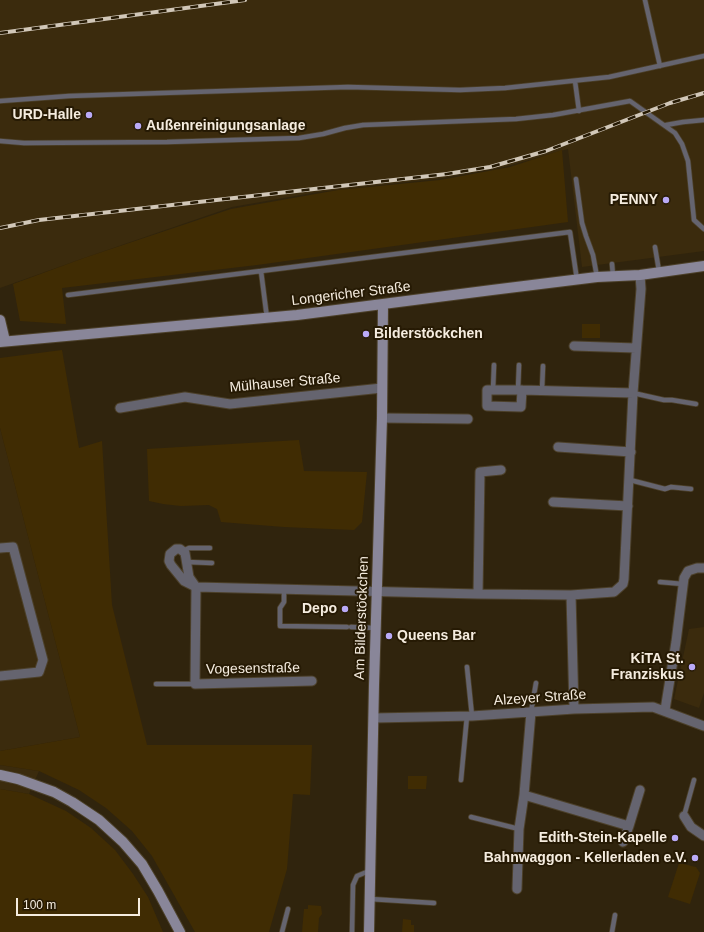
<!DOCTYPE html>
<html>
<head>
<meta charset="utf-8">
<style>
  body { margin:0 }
  #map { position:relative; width:704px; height:932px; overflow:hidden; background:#30240d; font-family:Helvetica,sans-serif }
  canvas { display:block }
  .scale { position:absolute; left:16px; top:898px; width:124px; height:18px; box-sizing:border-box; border:2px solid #f5ecdf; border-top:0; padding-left:5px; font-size:12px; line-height:14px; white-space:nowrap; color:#f5ecdf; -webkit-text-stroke:3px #261a04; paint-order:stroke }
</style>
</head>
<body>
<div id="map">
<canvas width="704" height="932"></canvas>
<div class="scale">100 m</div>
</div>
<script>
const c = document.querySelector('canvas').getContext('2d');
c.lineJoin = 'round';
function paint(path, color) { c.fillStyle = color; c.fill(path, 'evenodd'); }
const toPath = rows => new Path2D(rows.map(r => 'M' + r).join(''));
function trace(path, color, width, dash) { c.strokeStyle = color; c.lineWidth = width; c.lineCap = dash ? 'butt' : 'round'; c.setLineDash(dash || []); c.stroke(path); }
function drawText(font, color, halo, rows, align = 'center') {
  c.font = font + ' Helvetica,sans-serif'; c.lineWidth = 4; c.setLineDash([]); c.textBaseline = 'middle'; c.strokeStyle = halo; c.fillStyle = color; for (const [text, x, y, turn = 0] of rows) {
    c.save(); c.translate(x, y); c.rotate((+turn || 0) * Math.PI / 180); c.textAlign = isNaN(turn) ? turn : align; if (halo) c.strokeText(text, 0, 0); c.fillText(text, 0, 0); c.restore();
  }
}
const built = toPath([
  [0,0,704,0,704,251,582,267,568,149,504,167,443,178,318,192,232,207,84,258,0,288],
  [0,428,80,737,0,751],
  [704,627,704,693,699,708,674,699,689,629],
  [0,765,39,771,29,794,0,789]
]);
const green = toPath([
  [562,150,568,222,257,265,62,288,66,324,20,321,13,284,84,258,231,209,338,190,440,180,510,167],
  [582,324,600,324,600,338,582,338],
  [62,350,79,448,102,441,112,605,147,745,312,745,310,795,293,794,287,869,269,932,195,932,152,856,132,831,106,808,79,790,39,771,0,765,0,751,80,737,0,428,0,358],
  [299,440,304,471,367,472,362,522,354,530,284,527,221,522,217,509,209,505,181,506,163,504,149,501,147,449],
  [408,776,427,776,426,789,408,789],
  [0,789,29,794,66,811,91,828,115,850,133,874,148,897,163,932,0,932],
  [679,863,696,867,700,873,690,904,668,897],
  [308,905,321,906,322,914,319,918,318,932,302,932,304,909,308,909],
  [403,919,411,920,411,925,414,925,414,932,402,932]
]);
const lane = toPath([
  [645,0,660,66],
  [575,81,579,111],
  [0,101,69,96,348,87,460,90,505,88,609,77,704,56],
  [666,125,683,122,704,120],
  [0,141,24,143,167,142,299,138,323,134,345,128,363,125,516,119,553,115,630,101,675,133,682,144,688,161,694,220,704,229],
  [576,179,582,223,586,236,593,255,597,277],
  [655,247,659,271],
  [612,264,613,276],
  [261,271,570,232,577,280],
  [68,295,261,271,267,318],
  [493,390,494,365],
  [518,390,519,365],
  [542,390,543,366],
  [633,393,664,400,672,400,696,404],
  [630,480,665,489,671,487,691,489],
  [183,551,189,548,210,548],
  [187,562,212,563],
  [660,582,683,584],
  [284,590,284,602,280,608,280,626,347,627],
  [351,627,376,628],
  [467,667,472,716],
  [156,684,195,684],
  [531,712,536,683],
  [461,780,467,716],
  [684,816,694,780],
  [471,817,519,829],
  [370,899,434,903],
  [282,932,288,909],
  [352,932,353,885,357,876,369,871],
  [612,932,615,915]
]);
const street = toPath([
  [574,346,636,348],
  [522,390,521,407,487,406,487,390,522,390,633,393],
  [120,408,185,397,230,404,382,388],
  [382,418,468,419],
  [558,447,631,452],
  [553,502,628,506],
  [0,548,13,547,43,660,39,672,0,676],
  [176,549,180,549,185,553,189,577,196,587,184,581,171,565,169,561,170,554,176,549],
  [478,594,480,472,501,470],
  [571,595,574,709],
  [312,681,195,684,196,587,478,594,571,595,614,592,623,584,624,579,633,393,641,289,640,275],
  [665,710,676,642,684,578,688,571,697,568,704,568],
  [374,718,472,716,574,709,653,707,704,726],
  [524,795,629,826,623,842],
  [684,816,691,827,704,836],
  [629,826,640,790],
  [517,889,519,829,524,795,531,712]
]);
const secondary = toPath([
  [0,320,5,341],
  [0,342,297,315,492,290,597,277,640,275,704,266],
  [0,775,18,779,54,792,72,802,99,820,123,842,142,864,158,891,180,932],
  [369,932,374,685,382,418,383,304]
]);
const rail = toPath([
  [0,33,245,0],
  [0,228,39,220,447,174,490,167,546,151,670,103,704,93]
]);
const markers = [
  [89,115,4,"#baaaf7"],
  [138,126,4,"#baaaf7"],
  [666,200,4,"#baaaf7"],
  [366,334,4,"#baaaf7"],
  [345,609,4,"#baaaf7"],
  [389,636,4,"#baaaf7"],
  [692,667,4,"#baaaf7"],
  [675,838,4,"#baaaf7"],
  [695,858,4,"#baaaf7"]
];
const poiNames = [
  ["URD-Halle",81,115],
  ["Außenreinigungsanlage",146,126,"left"],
  ["PENNY",658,200],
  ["Bilderstöckchen",374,334,"left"],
  ["Depo",337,609],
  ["Queens Bar",397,636,"left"],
  ["KiTA St.",684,659],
  ["Franziskus",684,675],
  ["Edith-Stein-Kapelle",667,838],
  ["Bahnwaggon - Kellerladen e.V.",687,858]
];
const streetNames = [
  ["Longericher Straße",351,294,-7],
  ["Mülhauser Straße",285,383,-5],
  ["Am Bilderstöckchen",362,618,-88],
  ["Vogesenstraße",253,669,-1],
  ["Alzeyer Straße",540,698,-4]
];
paint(built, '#3b2b0d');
paint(green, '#402c03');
trace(lane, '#4c402a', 6);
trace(street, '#4c402a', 11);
trace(secondary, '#4c402a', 12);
trace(lane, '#65646f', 4.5);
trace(street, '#65646f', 9);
trace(secondary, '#898699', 10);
trace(rail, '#d1c7b8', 4);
trace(rail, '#261a04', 2.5, [8]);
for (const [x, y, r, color] of markers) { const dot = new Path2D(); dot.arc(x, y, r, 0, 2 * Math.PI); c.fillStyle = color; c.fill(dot); trace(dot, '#261a04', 1.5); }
drawText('bold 14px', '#f5ecdf', '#261a04', poiNames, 'right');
drawText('14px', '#f5ecdf', '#261a04', streetNames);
</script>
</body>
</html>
